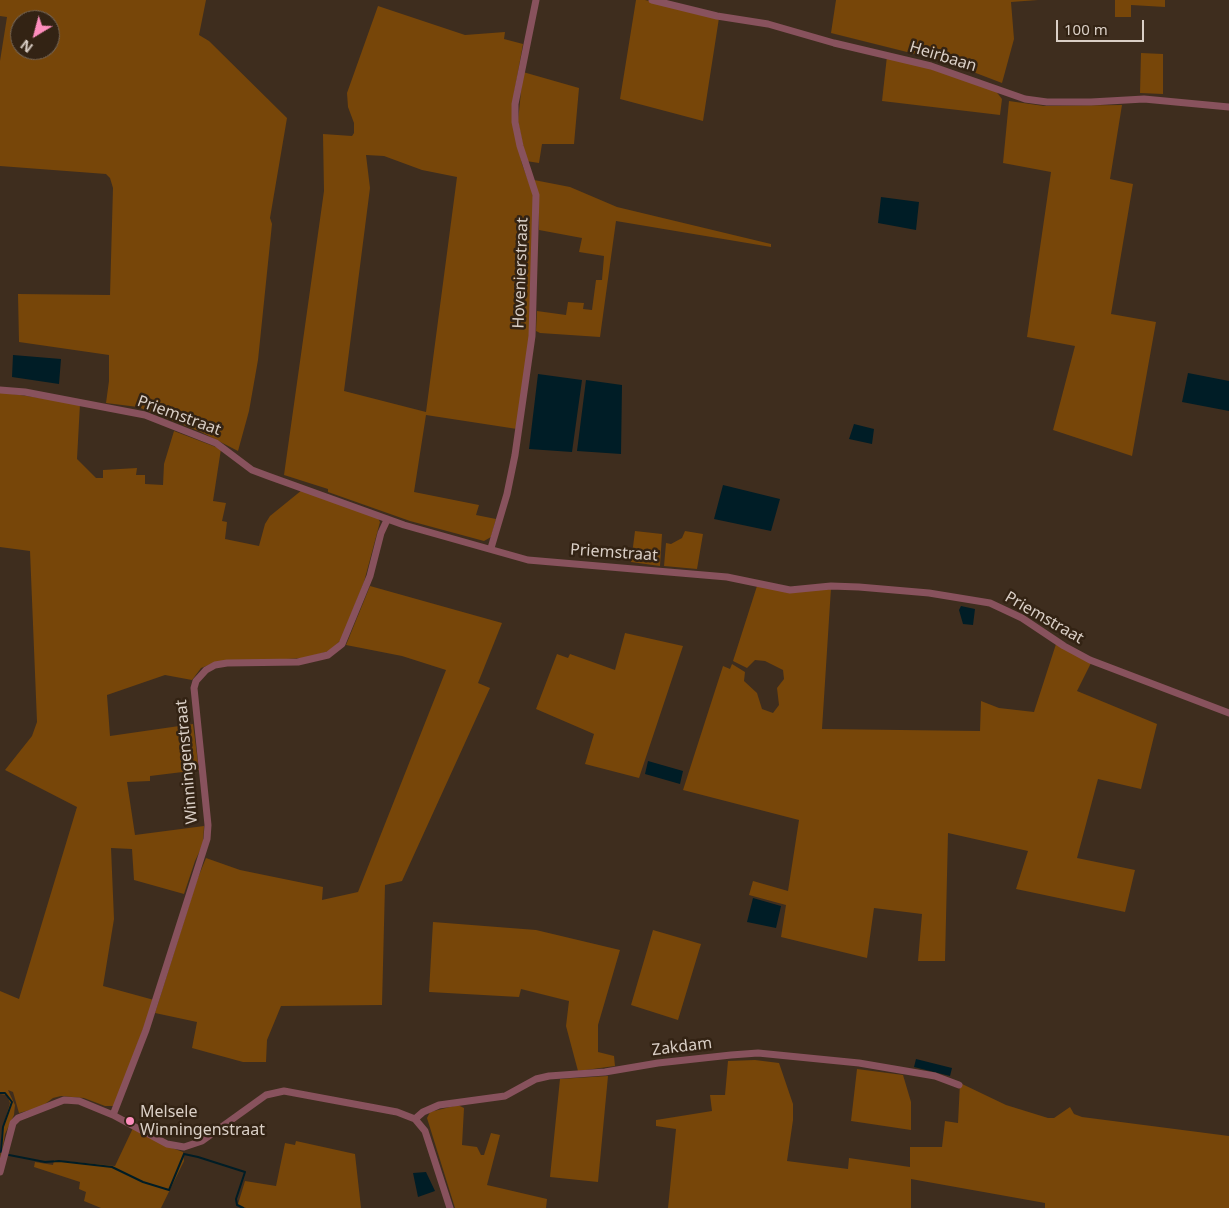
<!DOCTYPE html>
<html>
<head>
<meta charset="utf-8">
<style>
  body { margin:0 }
  #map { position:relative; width:1229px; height:1208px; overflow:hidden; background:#3e2d1e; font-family:"Noto Sans",sans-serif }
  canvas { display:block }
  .north { position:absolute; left:10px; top:10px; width:50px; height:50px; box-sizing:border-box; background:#332314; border:1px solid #76685b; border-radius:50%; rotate:217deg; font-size:14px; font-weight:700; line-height:20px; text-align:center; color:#dacfc6 }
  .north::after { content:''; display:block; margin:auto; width:18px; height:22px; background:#fe8ebd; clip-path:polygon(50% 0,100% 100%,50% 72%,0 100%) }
  .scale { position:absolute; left:1056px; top:20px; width:88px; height:22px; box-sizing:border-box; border:2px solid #dacfc6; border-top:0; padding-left:6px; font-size:15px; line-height:18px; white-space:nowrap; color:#dacfc6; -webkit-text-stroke:4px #332314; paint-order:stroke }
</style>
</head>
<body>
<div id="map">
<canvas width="1229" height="1208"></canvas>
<div class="north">N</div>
<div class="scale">100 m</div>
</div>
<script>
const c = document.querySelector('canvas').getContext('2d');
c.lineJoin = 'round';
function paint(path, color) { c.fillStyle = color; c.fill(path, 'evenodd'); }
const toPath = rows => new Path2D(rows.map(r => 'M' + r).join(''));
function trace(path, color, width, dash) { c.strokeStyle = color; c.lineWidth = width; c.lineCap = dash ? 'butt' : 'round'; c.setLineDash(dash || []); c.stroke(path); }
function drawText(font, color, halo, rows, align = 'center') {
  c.font = font + ' "Noto Sans",sans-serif'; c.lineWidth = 5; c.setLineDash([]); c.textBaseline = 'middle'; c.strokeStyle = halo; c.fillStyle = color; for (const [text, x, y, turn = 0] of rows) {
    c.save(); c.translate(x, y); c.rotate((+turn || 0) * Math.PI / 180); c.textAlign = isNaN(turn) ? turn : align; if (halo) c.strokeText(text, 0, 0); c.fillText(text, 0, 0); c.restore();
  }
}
const green = toPath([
  [0,0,206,0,199,35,209,41,287,118,270,218,272,224,258,360,249,411,238,451,201,432,138,407,106,403,109,381,109,355,19,342,18,294,110,295,113,188,110,178,106,174,0,166,0,61,7,17,0,16],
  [20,20,50,20,50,50,20,50],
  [636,0,645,0,719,18,703,121,620,99],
  [836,0,1038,0,1011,2,1014,39,1002,83,947,62,831,33],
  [1115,0,1165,0,1165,7,1131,5,1131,17,1115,17],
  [378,6,465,35,505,32,504,39,523,44,514,94,514,129,522,164,532,191,534,202,531,324,517,429,426,415,414,492,479,505,476,515,496,519,491,537,484,541,410,521,328,492,328,489,284,475,324,191,323,134,352,136,354,133,354,123,348,107,347,93],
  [366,155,384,156,422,170,457,177,426,412,344,391,370,188],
  [1141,53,1163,54,1163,94,1140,93],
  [887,56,913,62,995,90,1002,99,1000,115,882,101],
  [523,72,579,88,574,144,542,144,539,163,526,161,518,121],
  [1009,101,1044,106,1122,105,1110,179,1133,184,1111,314,1156,322,1132,456,1053,430,1075,346,1027,337,1051,172,1003,163],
  [534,180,570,187,617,207,771,244,771,247,616,221,600,337,540,333,536,331,537,311,566,315,568,302,584,303,583,309,592,310,596,280,602,280,604,256,579,252,582,238,539,230,539,201],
  [0,392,80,404,77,459,96,478,103,478,103,470,137,468,136,475,145,475,145,484,163,485,164,464,174,431,221,449,213,501,226,503,222,521,227,522,225,539,259,546,265,524,270,516,302,490,378,518,380,522,364,582,341,640,329,651,305,658,214,663,201,668,192,680,165,675,107,695,110,736,193,724,199,770,150,776,150,781,127,782,135,835,204,826,203,844,195,861,184,894,134,880,132,849,111,848,114,919,103,986,154,1000,114,1106,105,1106,84,1098,61,1096,53,1098,41,1107,19,1113,13,1092,8,1090,15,1105,14,1115,5,1134,0,1163,2,1130,10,1103,7,1095,0,1094,0,991,19,999,77,807,5,770,32,736,37,722,30,551,0,547],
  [635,531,662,534,660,566,631,562],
  [685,531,703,534,697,569,664,566,666,543,671,544,682,538],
  [370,586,502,623,478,683,490,688,402,881,385,885,382,1005,281,1006,267,1040,266,1062,243,1062,192,1048,197,1022,155,1013,197,880,206,858,240,870,323,887,322,900,358,892,446,670,402,656,346,645],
  [757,586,831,588,822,729,980,731,981,701,999,708,1034,712,1056,644,1091,663,1077,691,1157,724,1141,789,1098,779,1077,858,1135,870,1125,912,1016,889,1028,851,948,833,945,961,918,961,922,914,874,908,867,958,781,937,786,905,749,895,753,881,788,891,799,820,683,790,723,666,730,669,732,664,745,672,744,681,757,693,762,709,773,713,779,705,777,688,784,679,783,670,765,661,755,660,747,668,733,661],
  [625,633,683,646,639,778,585,764,594,734,536,709,557,654,568,658,570,654,615,670],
  [433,922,536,930,620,950,598,1025,598,1052,614,1056,615,1066,578,1071,566,1026,569,1001,521,989,519,997,429,992],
  [653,930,701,944,678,1020,631,1005],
  [755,1060,779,1063,793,1104,793,1120,787,1161,848,1169,849,1158,910,1167,910,1147,942,1147,945,1121,958,1123,960,1083,1006,1105,1048,1118,1054,1118,1070,1107,1074,1114,1082,1117,1229,1136,1229,1208,1045,1208,1045,1203,911,1179,911,1208,668,1208,676,1129,656,1126,656,1120,712,1111,710,1095,725,1095,728,1061],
  [857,1069,903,1075,911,1102,911,1130,851,1121],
  [608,1076,598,1182,550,1177,560,1079],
  [458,1105,464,1108,462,1145,477,1147,481,1155,484,1155,491,1133,500,1135,487,1185,547,1199,546,1208,455,1208,427,1118,430,1112],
  [133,1128,164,1145,183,1152,184,1161,161,1208,101,1208,84,1201,86,1192,79,1189,80,1182,34,1167,35,1162,53,1165,54,1160,115,1166],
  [296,1141,355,1154,361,1208,246,1208,238,1204,245,1181,276,1186,285,1143,295,1145]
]);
const water = toPath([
  [881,197,919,202,916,230,878,223],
  [13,355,61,359,59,384,12,377],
  [1188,373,1229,381,1229,411,1182,402],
  [538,374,582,380,572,452,529,449],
  [586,380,622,385,621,454,577,451],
  [854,424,874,429,872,444,849,439],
  [723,485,780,499,771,531,714,519],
  [961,606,975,609,973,625,963,624,959,610],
  [648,761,683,771,680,784,645,774],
  [753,898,781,906,776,928,747,922],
  [916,1059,952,1068,950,1076,914,1067],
  [426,1172,435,1191,418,1197,413,1173]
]);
const stream = toPath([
  [0,1093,5,1093,12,1102,3,1127,1,1152],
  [9,1155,45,1162,59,1161,112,1167,143,1182,169,1190,184,1154,198,1157,245,1172,236,1199,237,1205,243,1208]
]);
const minor = toPath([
  [652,0,717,16,768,24,834,43,931,66,1025,99,1047,102,1091,102,1144,99,1229,107],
  [0,390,25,392,145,415,216,443,252,470,268,476,404,525,528,560,727,577,790,590,831,586,859,587,929,593,990,603,1022,618,1064,646,1090,660,1229,713],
  [491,548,507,494,515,455,532,336,536,195,520,146,515,122,515,104,536,0],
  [113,1115,146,1030,207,839,208,825,194,688,196,681,206,670,215,665,227,663,298,662,328,655,342,644,370,576,381,533,387,520],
  [415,1119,423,1112,439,1105,505,1096,536,1079,549,1076,605,1072,658,1063,731,1055,758,1053,859,1063,935,1076,959,1085],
  [0,1172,13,1123,18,1118,64,1100,79,1101,113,1115,167,1144,184,1147,202,1141,266,1095,284,1091,397,1112,415,1119,425,1131,450,1208]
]);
const markers = [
  [130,1121,5,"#fe8ebd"]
];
const streetNames = [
  ["Heirbaan",943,57,17],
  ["Hovenierstraat",521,273,-88],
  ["Priemstraat",179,416,20],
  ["Priemstraat",614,553,4],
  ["Priemstraat",1044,618,30],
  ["Winningenstraat",187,762,-95],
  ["Zakdam",682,1047,-7]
];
const poiNames = [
  ["Melsele",140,1112],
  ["Winningenstraat",140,1130]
];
paint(green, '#774609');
paint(water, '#001d26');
trace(stream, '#001d26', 2);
trace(minor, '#88525d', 7);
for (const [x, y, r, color] of markers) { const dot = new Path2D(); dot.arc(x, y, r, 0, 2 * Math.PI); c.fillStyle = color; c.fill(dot); trace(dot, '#332314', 2); }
drawText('16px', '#dacfc6', '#332314', streetNames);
drawText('16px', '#dacfc6', '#332314', poiNames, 'left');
</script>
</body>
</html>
